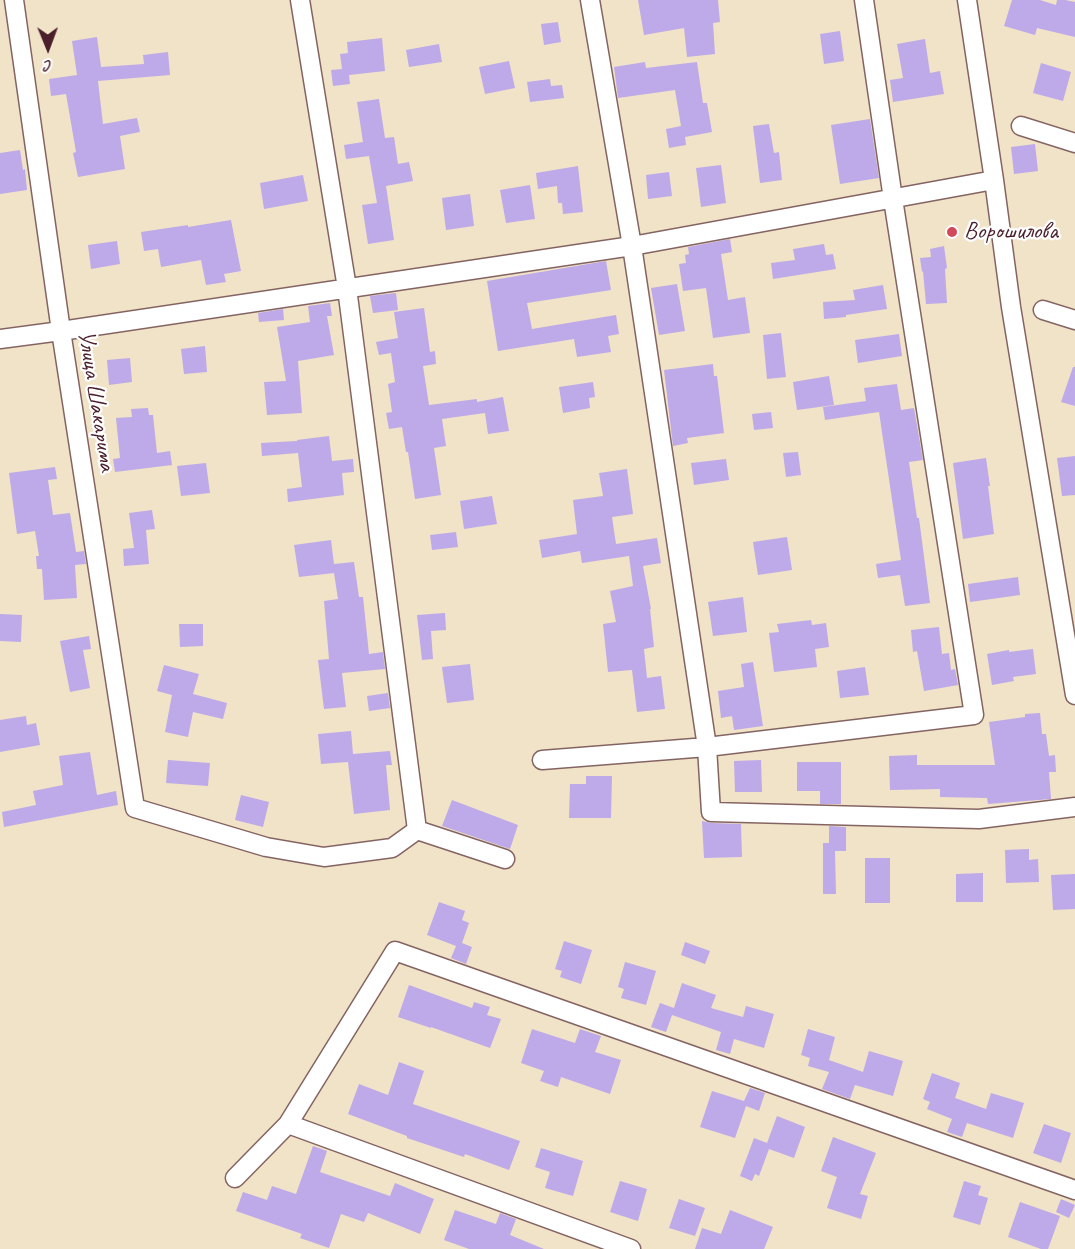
<!DOCTYPE html>
<html>
<head>
<meta charset="utf-8">
<style>
  body { margin:0 }
  #map { position:relative; width:1075px; height:1249px; overflow:hidden; background:#f1e3c7; font-family:Caveat,sans-serif }
  canvas { display:block }
  .north { position:absolute; left:18px; top:18px; width:60px; height:60px; -webkit-text-stroke:4px #fff; paint-order:stroke; rotate:179deg; font-size:16px; font-weight:700; line-height:24px; text-align:center; color:#4a1f2b }
  .north::after { content:''; display:block; margin:auto; width:21px; height:27px; background:#4a1f2b; clip-path:polygon(50% 0,100% 100%,50% 72%,0 100%) }
</style>
</head>
<body>
<div id="map">
<canvas width="1075" height="1249"></canvas>
<div class="north">С</div>
</div>
<script>
const c = document.querySelector('canvas').getContext('2d');
c.lineJoin = 'round';
function paint(path, color) { c.fillStyle = color; c.fill(path, 'evenodd'); }
const toPath = rows => new Path2D(rows.map(r => 'M' + r).join(''));
function trace(path, color, width, dash) { c.strokeStyle = color; c.lineWidth = width; c.lineCap = dash ? 'butt' : 'round'; c.setLineDash(dash || []); c.stroke(path); }
function drawText(font, color, halo, rows, align = 'center') {
  c.font = font + ' Caveat,sans-serif'; c.lineWidth = 4.5; c.setLineDash([]); c.textBaseline = 'middle'; c.strokeStyle = halo; c.fillStyle = color; for (const [text, x, y, turn = 0] of rows) {
    c.save(); c.translate(x, y); c.rotate((+turn || 0) * Math.PI / 180); c.textAlign = isNaN(turn) ? turn : align; if (halo) c.strokeText(text, 0, 0); c.fillText(text, 0, 0); c.restore();
  }
}
const building = toPath([
  [638,0,718,0,720,22,713,23,715,54,687,57,684,28,644,35],
  [1012,0,1040,0,1056,5,1057,0,1065,0,1075,2,1075,37,1037,28,1035,35,1004,26],
  [558,22,561,42,544,45,541,24],
  [840,31,844,61,824,64,820,34],
  [97,37,101,67,144,64,143,55,168,52,170,75,98,81,103,124,137,118,140,132,120,136,125,169,78,177,73,153,76,152,66,94,51,96,49,79,77,75,72,41],
  [382,38,385,71,349,75,350,84,333,86,331,70,342,69,340,54,348,53,347,42],
  [925,39,930,73,940,71,944,94,893,102,890,80,903,78,897,44],
  [439,44,442,62,409,67,406,50],
  [509,61,515,88,485,94,479,67],
  [645,62,646,68,697,62,703,103,707,103,712,132,685,137,686,145,669,148,666,129,681,126,675,90,618,98,614,67],
  [1041,63,1071,72,1063,101,1033,93],
  [550,79,551,86,562,85,564,98,530,102,527,82],
  [379,99,385,138,394,137,398,164,409,162,413,181,386,186,394,240,368,244,362,205,377,203,369,156,346,159,344,145,363,142,357,102],
  [870,119,879,178,840,184,831,125],
  [769,124,774,153,779,152,782,180,760,183,753,126],
  [1035,144,1038,171,1014,174,1011,147],
  [20,150,23,170,25,169,27,190,0,194,0,153],
  [721,165,726,203,701,207,696,168],
  [578,166,583,212,563,214,562,203,558,203,557,186,538,189,536,173],
  [669,172,672,196,648,199,646,175],
  [303,175,308,201,264,209,260,183],
  [530,185,535,219,506,223,500,190],
  [470,194,474,226,446,230,442,198],
  [231,220,241,271,224,274,226,282,206,285,201,260,161,267,158,249,144,251,141,232,188,225,188,227],
  [730,239,732,252,721,254,728,300,745,297,750,333,713,338,706,288,683,291,679,264,686,263,685,255,689,254,688,247],
  [117,241,120,264,91,269,88,245],
  [824,244,826,255,833,254,836,269,773,279,771,263,795,260,793,249],
  [944,246,947,268,945,269,947,303,926,304,923,271,922,272,920,258,931,257,930,249],
  [606,261,611,290,527,303,532,329,616,315,619,334,608,336,611,352,577,357,574,339,498,351,487,281],
  [677,284,685,331,659,335,651,288],
  [883,285,887,309,846,315,846,317,824,319,823,302,855,300,853,290],
  [396,293,398,310,373,313,370,296],
  [330,303,332,316,327,316,334,355,298,361,302,413,267,415,264,382,286,381,277,327,310,322,308,306],
  [424,308,430,352,435,351,436,364,423,366,429,405,477,399,477,402,503,397,509,431,488,434,485,413,442,419,446,446,434,448,441,495,415,499,408,452,406,452,402,427,389,429,386,413,392,412,388,384,395,382,391,353,379,355,376,342,398,338,394,312],
  [283,309,284,320,259,322,258,313],
  [781,333,786,377,767,379,763,335],
  [899,334,902,356,858,363,855,340],
  [205,346,207,372,184,374,181,349],
  [130,358,132,382,109,385,107,360],
  [713,364,714,376,717,376,724,433,687,438,688,443,673,446,664,370],
  [1073,367,1075,367,1075,406,1061,402],
  [829,376,834,405,797,410,793,382],
  [593,382,595,397,589,398,590,408,563,413,559,387],
  [897,384,901,410,914,408,923,460,909,462,917,518,919,518,930,603,905,606,900,575,878,578,876,564,901,560,879,412,825,420,823,407,866,401,864,388],
  [148,408,149,415,153,415,157,453,170,451,172,465,115,472,113,459,120,458,116,418,132,417,131,409],
  [771,412,773,428,754,430,752,414],
  [329,436,332,461,353,459,354,472,342,473,344,495,288,502,287,489,302,487,298,453,262,456,261,443,297,441,297,440],
  [798,452,801,475,786,477,783,453],
  [1075,456,1075,495,1062,496,1057,458],
  [986,458,990,486,988,486,994,534,963,539,953,463],
  [726,459,729,480,694,485,691,463],
  [206,463,210,493,181,496,177,466],
  [55,467,57,479,48,480,53,515,70,513,76,552,84,551,86,564,75,565,77,598,44,600,42,569,37,569,36,556,39,556,35,531,17,534,9,473],
  [627,469,633,514,612,517,616,544,657,538,661,563,643,566,651,609,650,609,654,647,644,649,647,678,661,676,665,709,637,712,632,670,608,672,603,624,616,622,610,591,633,586,629,556,582,563,580,551,542,558,539,540,577,534,573,500,603,496,599,473],
  [492,496,497,524,464,529,460,501],
  [152,510,155,529,146,530,149,564,124,566,123,549,134,548,129,513],
  [456,532,458,547,432,550,430,535],
  [787,537,792,570,758,575,753,542],
  [331,540,334,564,354,562,359,597,363,597,369,654,383,652,385,669,342,673,346,707,324,709,318,660,329,659,324,601,338,599,334,573,299,577,294,545],
  [1018,577,1020,595,970,602,968,584],
  [743,597,747,632,713,636,708,602],
  [445,613,446,630,431,631,433,659,422,660,417,615],
  [0,614,22,615,21,642,0,641],
  [811,620,812,625,826,623,829,647,815,649,817,667,774,672,769,633,779,632,777,624],
  [179,624,203,624,203,646,180,647],
  [939,627,942,654,949,653,951,670,955,669,958,685,924,691,917,651,913,652,911,630],
  [89,636,91,649,83,650,90,688,70,692,60,641],
  [1033,649,1036,674,1013,677,1014,681,992,685,987,654,1009,650,1009,652],
  [753,662,763,726,734,730,732,716,721,718,718,691,744,687,741,664],
  [470,664,474,700,447,703,442,667],
  [164,665,199,674,193,694,227,703,223,719,193,712,188,737,165,732,172,695,157,691],
  [865,667,869,695,840,698,837,671],
  [388,693,390,708,369,711,367,696],
  [1040,713,1042,734,1046,734,1049,756,1055,755,1056,772,1049,772,1051,799,988,804,987,798,940,797,940,789,890,790,889,756,917,755,917,765,995,765,989,722,1025,717,1025,714],
  [26,716,27,725,36,723,40,745,0,752,0,720],
  [351,731,353,754,390,751,392,765,386,765,390,810,354,814,348,762,321,764,318,734],
  [90,752,97,795,116,791,118,805,4,827,2,812,36,805,33,791,63,785,59,756],
  [168,760,210,763,208,786,166,783],
  [761,760,762,792,735,792,734,761],
  [797,762,841,762,841,804,820,804,820,791,797,791],
  [586,776,612,776,611,818,569,818,570,784,586,784],
  [241,795,269,802,263,827,235,820],
  [452,800,518,825,510,849,442,826],
  [702,821,711,823,741,824,742,857,704,858],
  [829,826,846,827,846,851,835,851,836,894,823,894,823,843,829,843],
  [1029,849,1029,860,1038,859,1039,882,1006,883,1005,850],
  [865,858,890,858,890,903,865,903],
  [983,873,983,902,956,902,956,874],
  [1075,874,1075,909,1053,910,1051,875],
  [439,902,465,911,462,920,469,923,462,943,472,947,466,964,451,958,456,946,427,935],
  [564,941,592,950,581,984,560,977,562,971,555,969],
  [685,942,710,951,705,964,681,955],
  [625,962,656,971,646,1005,621,998,624,989,618,987],
  [682,983,716,995,711,1008,743,1017,746,1006,774,1014,764,1048,734,1039,730,1054,716,1050,721,1032,672,1015,666,1032,651,1027,660,1003,674,1008],
  [409,985,472,1008,474,1002,490,1007,487,1015,501,1019,490,1048,431,1027,431,1028,398,1017],
  [532,1029,575,1043,580,1029,601,1036,595,1052,621,1060,610,1094,561,1077,558,1087,540,1081,544,1071,521,1063],
  [808,1029,835,1037,829,1060,863,1072,869,1051,903,1061,893,1096,855,1085,850,1099,822,1089,829,1072,808,1066,810,1058,801,1055],
  [399,1062,424,1071,413,1104,520,1141,509,1170,465,1154,464,1157,407,1138,407,1136,348,1114,359,1084,388,1095],
  [932,1073,960,1083,955,1098,986,1109,991,1093,1024,1103,1013,1138,967,1123,962,1137,947,1132,952,1119,927,1109,930,1102,923,1099],
  [750,1088,765,1093,759,1111,746,1106,735,1138,700,1127,712,1091,744,1101],
  [777,1116,805,1127,794,1158,769,1149,759,1176,755,1174,752,1181,740,1176,754,1138,767,1143],
  [1044,1124,1071,1133,1061,1163,1033,1153],
  [833,1137,876,1153,860,1194,868,1196,861,1219,827,1208,837,1177,821,1171],
  [313,1146,327,1151,320,1172,390,1196,395,1183,434,1199,420,1234,368,1213,364,1222,341,1214,329,1248,300,1238,302,1234,236,1211,243,1192,267,1200,272,1186,296,1194],
  [541,1148,583,1161,573,1196,545,1188,550,1172,535,1167],
  [620,1181,647,1189,638,1221,610,1212],
  [964,1181,981,1186,978,1195,988,1198,980,1225,953,1217],
  [679,1199,705,1208,695,1236,669,1228],
  [1061,1199,1075,1205,1069,1218,1056,1212],
  [1020,1202,1060,1216,1048,1249,1041,1249,1008,1237],
  [455,1210,496,1224,500,1213,516,1219,510,1235,544,1249,469,1249,444,1240],
  [730,1210,773,1227,764,1249,695,1249,702,1228,721,1234]
]);
const minor = toPath([
  [14,0,61,331,135,808,266,847,324,857,392,848,417,830,347,288,300,0],
  [590,0,632,246,707,747,711,812,979,819,1075,807],
  [967,0,994,180,1011,307,1075,695],
  [1021,126,1075,143],
  [1043,310,1075,320],
  [0,339,61,331,632,246,994,180],
  [542,760,707,747,974,715,893,199,864,0],
  [417,830,505,859],
  [288,1124,631,1249],
  [235,1178,288,1124,395,951,1075,1190]
]);
const markers = [
  [952,232,6,"#d1495b"]
];
const poiNames = [
  ["Ворошилова",964,232]
];
const streetNames = [
  ["Улица Шакарима",96,401,81]
];
paint(building, '#bea9e9');
trace(minor, '#846462', 21);
trace(minor, '#fff', 18);
for (const [x, y, r, color] of markers) { const dot = new Path2D(); dot.arc(x, y, r, 0, 2 * Math.PI); c.fillStyle = color; c.fill(dot); trace(dot, '#fff', 2); }
drawText('24px', '#4a1f2b', '#fff', poiNames, 'left');
drawText('24px', '#4a1f2b', '#fff', streetNames);
</script>
</body>
</html>
